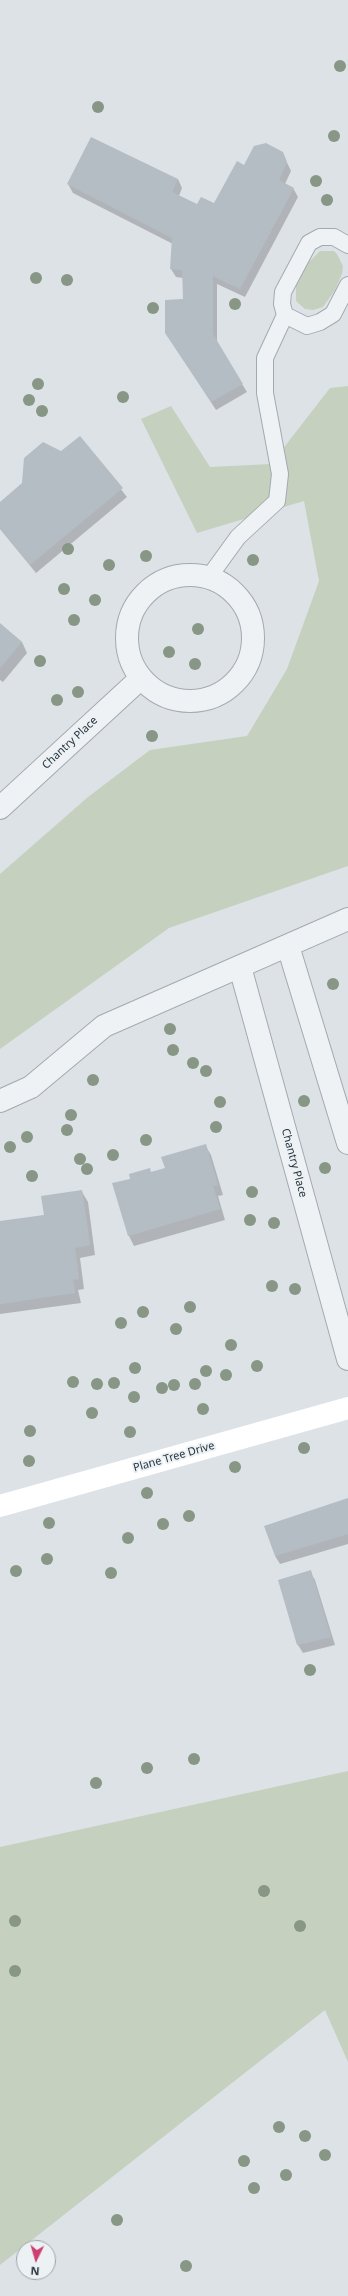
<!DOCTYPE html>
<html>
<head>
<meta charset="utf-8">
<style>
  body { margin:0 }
  #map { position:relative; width:348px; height:2296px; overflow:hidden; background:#dde2e7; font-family:"Noto Sans",sans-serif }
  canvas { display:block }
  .north { position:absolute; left:16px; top:2240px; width:40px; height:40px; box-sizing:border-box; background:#ecf1f4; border:1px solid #9da5ab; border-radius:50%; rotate:185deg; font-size:11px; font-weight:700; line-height:16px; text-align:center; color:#26333d }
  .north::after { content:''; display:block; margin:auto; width:14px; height:18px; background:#cc4172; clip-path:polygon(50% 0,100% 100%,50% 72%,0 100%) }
</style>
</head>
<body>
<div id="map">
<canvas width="348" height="2296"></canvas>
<div class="north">N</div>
</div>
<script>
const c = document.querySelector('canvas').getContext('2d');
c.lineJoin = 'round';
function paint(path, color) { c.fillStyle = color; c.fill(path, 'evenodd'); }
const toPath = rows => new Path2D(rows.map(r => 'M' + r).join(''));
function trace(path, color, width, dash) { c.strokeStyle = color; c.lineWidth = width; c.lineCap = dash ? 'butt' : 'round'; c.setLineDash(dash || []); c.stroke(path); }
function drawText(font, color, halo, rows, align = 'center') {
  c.font = font + ' "Noto Sans",sans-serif'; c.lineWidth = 4; c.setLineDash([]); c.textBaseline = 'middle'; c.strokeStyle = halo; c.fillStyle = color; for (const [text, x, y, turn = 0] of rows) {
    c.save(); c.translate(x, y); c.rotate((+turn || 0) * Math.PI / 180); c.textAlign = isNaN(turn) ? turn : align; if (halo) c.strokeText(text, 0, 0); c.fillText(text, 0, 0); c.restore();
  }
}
const green = toPath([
  [320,251,334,251,337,254,343,266,342,274,335,290,323,307,313,310,305,309,296,301,296,286,303,268],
  [348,386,348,866,169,928,0,1049,0,874,88,797,150,750,247,736,287,669,319,581,304,501,197,533,141,419,171,406,210,467,271,464,330,388],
  [348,1771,348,2062,325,2010,0,2265,0,1847]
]);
const shadow = toPath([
  [282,152,291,171,285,184,293,188,298,197,245,297,217,284,217,343,247,392,216,410,166,333,185,300,183,278,176,277,171,269,173,244,73,193,68,184,178,179,182,188,179,196,198,205,215,205,245,166],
  [80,437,127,497,36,573,0,529,0,504],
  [0,624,22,642,27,653,3,682,0,680],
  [205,1145,211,1155,223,1195,218,1196,225,1220,134,1246,129,1236,114,1184,166,1169],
  [82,1192,88,1202,95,1255,80,1258,84,1289,78,1290,81,1303,0,1314,0,1222,45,1216],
  [348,1499,348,1544,280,1564,275,1556],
  [310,1572,315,1580,335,1645,303,1653,298,1645,280,1581]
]);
const building = toPath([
  [91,137,178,179,172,192,197,204,201,197,214,203,237,161,244,165,254,146,266,143,283,152,287,162,279,180,294,188,240,289,213,276,213,334,243,384,211,402,165,333,165,300,183,299,182,270,170,269,172,238,67,184],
  [80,436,123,488,30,565,0,528,0,502,22,483,24,458,43,442,61,451],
  [0,623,22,642,0,668],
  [206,1144,218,1185,213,1186,220,1209,128,1236,112,1183,130,1179,129,1174,150,1168,151,1172,165,1168,161,1157],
  [82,1190,90,1245,75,1248,79,1279,73,1280,75,1293,0,1304,0,1221,44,1215,41,1196],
  [348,1498,348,1534,275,1556,264,1526],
  [311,1570,331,1637,297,1645,278,1580]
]);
const lane = toPath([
  [285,315,307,326,320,322,333,314,348,285],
  [209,577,238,537,277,501,280,474,265,393,265,358,285,315,282,304,283,292,309,243,320,237,334,237,348,245]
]);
const street = toPath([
  '127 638a63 63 0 1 1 126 0a63 63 0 1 1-126 0Z',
  [0,808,140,679],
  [288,946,348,1143],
  [240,967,348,1359],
  [0,1101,31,1087,104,1026,348,919]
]);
const secondary = toPath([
  [0,1506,348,1408]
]);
const trees = [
  [340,66],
  [98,107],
  [334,136],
  [316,181],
  [327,200],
  [36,278],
  [67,280],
  [235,304],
  [153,308],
  [38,384],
  [123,397],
  [29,400],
  [42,411],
  [68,549],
  [146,556],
  [253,560],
  [109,565],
  [64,589],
  [95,600],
  [74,620],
  [198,629],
  [169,652],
  [40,661],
  [195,664],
  [78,692],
  [57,700],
  [152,736],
  [333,984],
  [170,1029],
  [173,1050],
  [193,1063],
  [206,1071],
  [93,1080],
  [304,1101],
  [220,1102],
  [71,1115],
  [216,1127],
  [67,1130],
  [27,1137],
  [146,1140],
  [10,1147],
  [113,1155],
  [80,1159],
  [325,1168],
  [87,1169],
  [32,1176],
  [252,1192],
  [250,1220],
  [274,1223],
  [272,1286],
  [295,1289],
  [190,1307],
  [143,1312],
  [121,1323],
  [176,1329],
  [231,1345],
  [257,1366],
  [135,1368],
  [206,1371],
  [226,1375],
  [73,1382],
  [114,1383],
  [97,1384],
  [195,1384],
  [174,1385],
  [162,1388],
  [134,1397],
  [203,1409],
  [92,1413],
  [30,1431],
  [130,1432],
  [304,1448],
  [29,1461],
  [235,1467],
  [147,1493],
  [189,1516],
  [49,1523],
  [163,1524],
  [128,1538],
  [47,1559],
  [16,1571],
  [111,1573],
  [310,1670],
  [194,1759],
  [147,1768],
  [96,1783],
  [264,1891],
  [15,1921],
  [300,1926],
  [15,1971],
  [279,2127],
  [305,2136],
  [325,2155],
  [244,2161],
  [286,2175],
  [254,2188],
  [117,2220],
  [186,2266]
];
const streetNames = [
  ["Chantry Place",70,743,-43],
  ["Chantry Place",294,1163,75],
  ["Plane Tree Drive",174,1457,-16]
];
paint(green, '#c6d0be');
paint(shadow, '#0003');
paint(building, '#b4bdc3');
trace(lane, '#a2aab1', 18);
trace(street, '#a2aab1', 24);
trace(lane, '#eff2f5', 16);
trace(street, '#eff2f5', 22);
trace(secondary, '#fff', 22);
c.fillStyle = '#889685';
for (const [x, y] of trees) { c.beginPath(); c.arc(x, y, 6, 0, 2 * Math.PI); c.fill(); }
drawText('11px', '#26333d', '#ecf1f4', streetNames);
</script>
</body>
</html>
